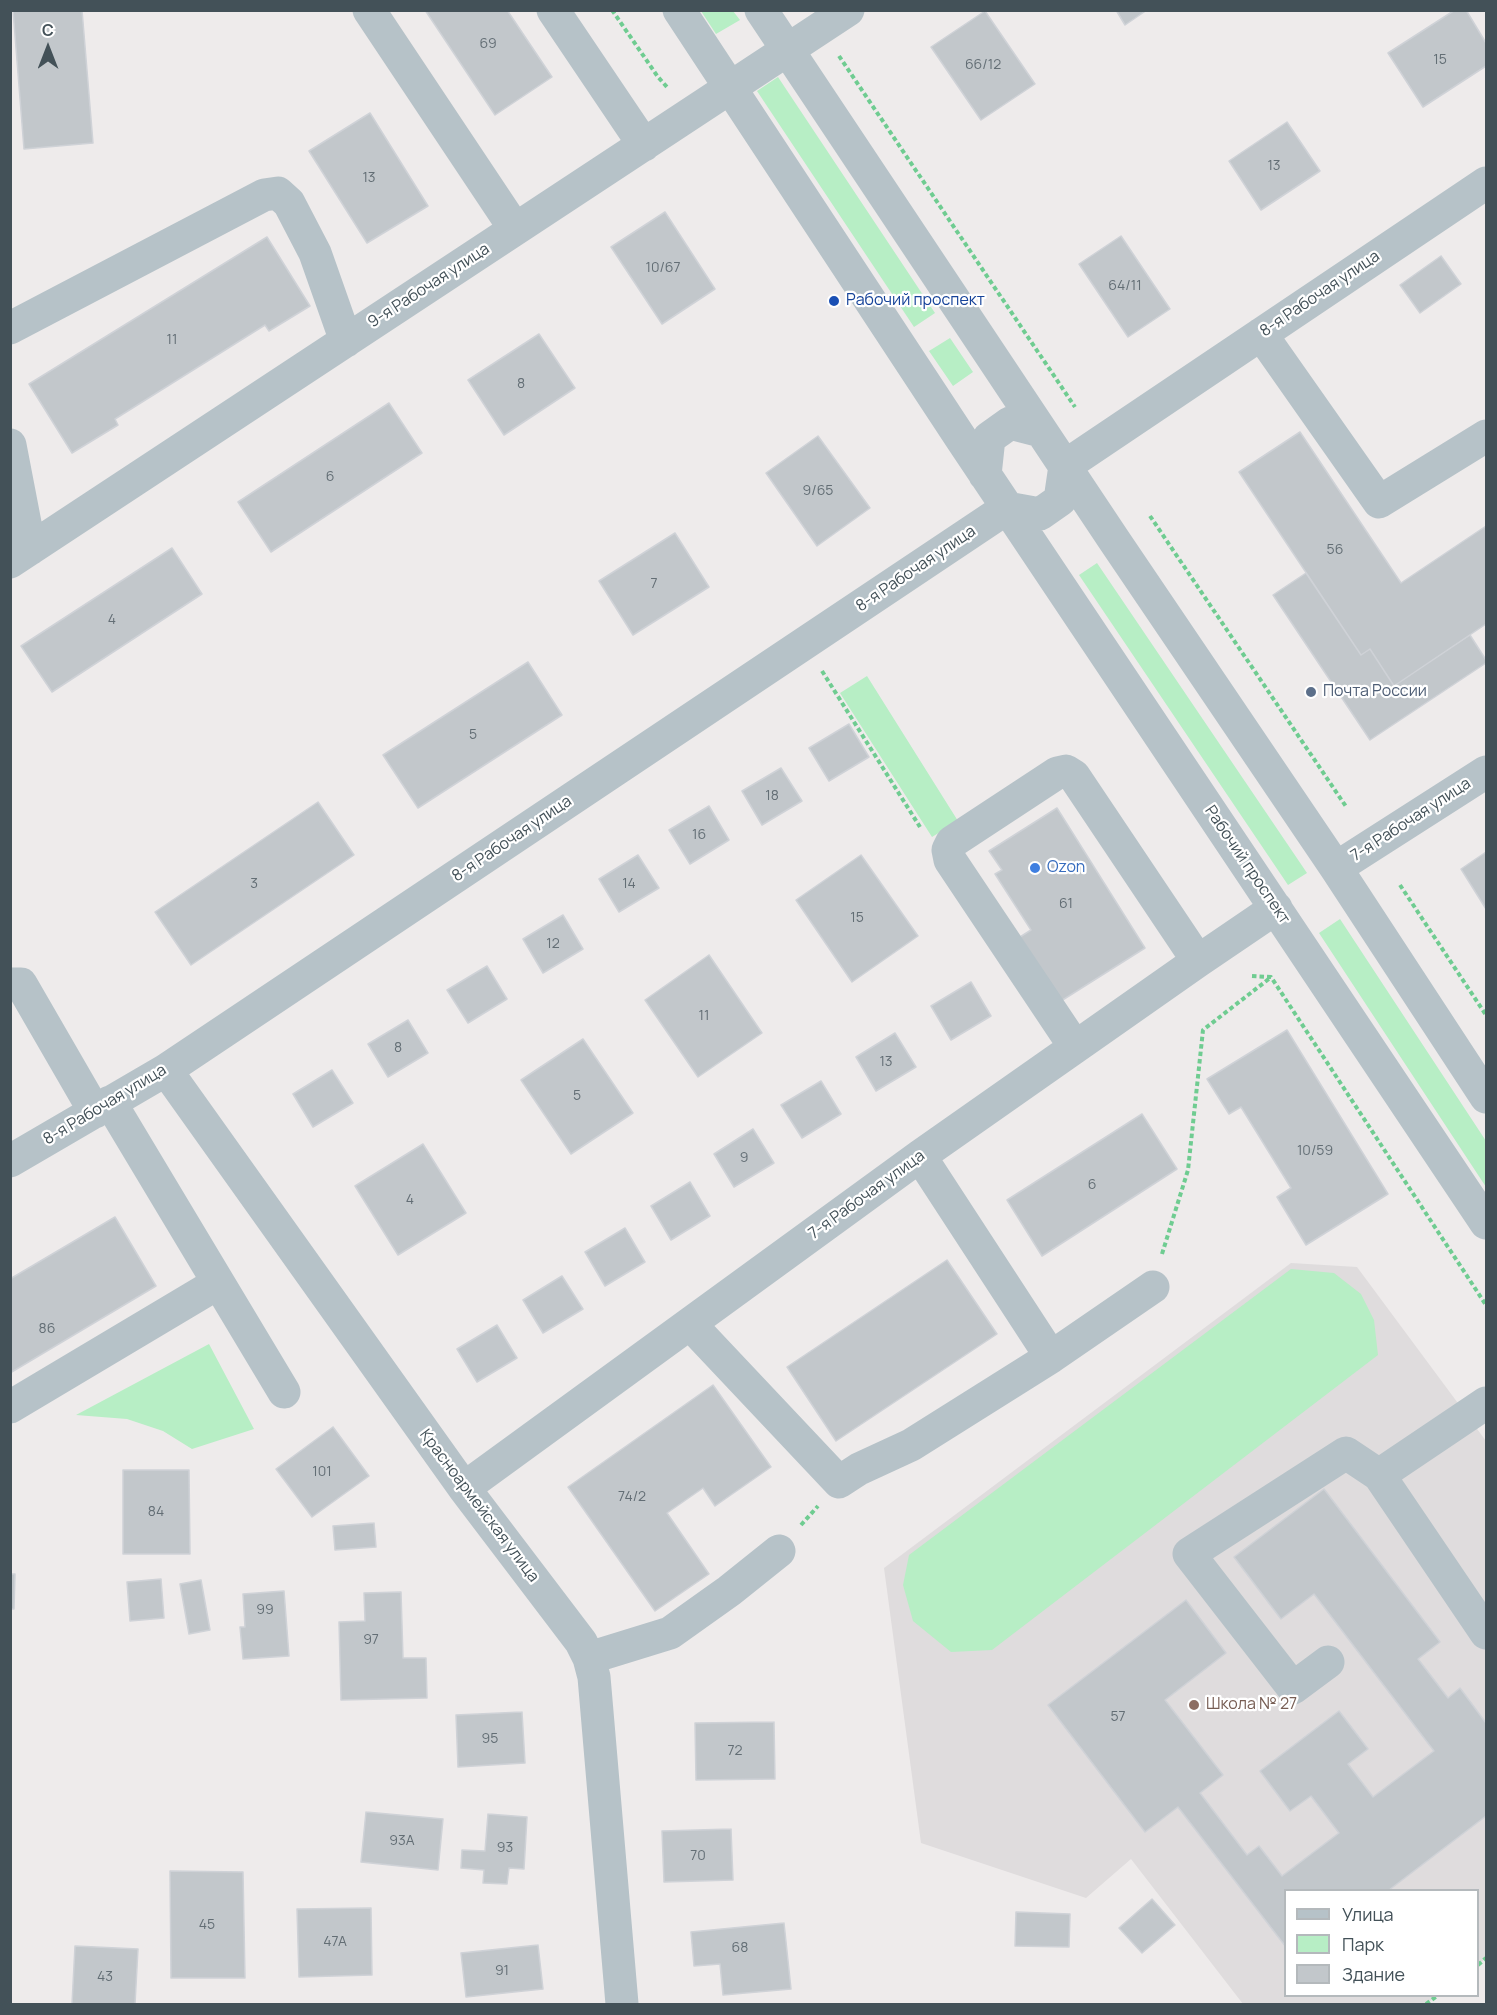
<!DOCTYPE html>
<html>
<head>
<meta charset="utf-8">
<style>
  body { margin:0 }
  #map { position:relative; width:1497px; height:2015px; overflow:hidden; background:#eeebeb; font-family:Manrope,sans-serif }
  canvas { display:block }
  .frame { position:absolute; inset:0; border:12px solid #435158; pointer-events:none }
  .legend { position:absolute; left:1284px; top:1889px; width:195px; height:108px; box-sizing:border-box; background:#fff; border:2px solid #b4b9bc; margin:0; padding:8px 10px; list-style:none; font-size:18px; color:#435158 }
  .legend li { display:flex; align-items:center; gap:12px; height:30px }
  .legend b { width:30px; border:2px solid #b4b9bc }
  .north { position:absolute; left:18px; top:18px; width:60px; height:60px; -webkit-text-stroke:4px #fff; paint-order:stroke; rotate:0deg; font-size:16px; font-weight:700; line-height:24px; text-align:center; color:#435158 }
  .north::after { content:''; display:block; margin:auto; width:21px; height:27px; background:#435158; clip-path:polygon(50% 0,100% 100%,50% 72%,0 100%) }
</style>
</head>
<body>
<div id="map">
<canvas width="1497" height="2015"></canvas>
<div class="frame"></div>
<ul class="legend">
<li><b style="height:8px;background:#b6c2c8"></b>Улица</li>
<li><b style="height:16px;background:#b7eec5"></b>Парк</li>
<li><b style="height:16px;background:#c2c7cb"></b>Здание</li>
</ul>
<div class="north">С</div>
</div>
<script>
const c = document.querySelector('canvas').getContext('2d');
c.lineJoin = 'round';
function paint(path, color) { c.fillStyle = color; c.fill(path, 'evenodd'); }
const toPath = rows => new Path2D(rows.map(r => 'M' + r).join(''));
function trace(path, color, width, dash) { c.strokeStyle = color; c.lineWidth = width; c.lineCap = dash ? 'butt' : 'round'; c.setLineDash(dash || []); c.stroke(path); }
function drawText(font, color, halo, rows, align = 'center') {
  c.font = font + ' Manrope,sans-serif'; c.lineWidth = 4.5; c.setLineDash([]); c.textBaseline = 'middle'; c.strokeStyle = halo; c.fillStyle = color; for (const [text, x, y, turn = 0] of rows) {
    c.save(); c.translate(x, y); c.rotate((+turn || 0) * Math.PI / 180); c.textAlign = isNaN(turn) ? turn : align; if (halo) c.strokeText(text, 0, 0); c.fillText(text, 0, 0); c.restore();
  }
}
const education = toPath([
  [1291,1263,1357,1267,1486,1441,1486,1958,1478,1965,1478,1890,1286,1890,1286,1996,1437,1996,1426,2004,1243,2004,1131,1859,1086,1898,921,1843,884,1568]
]);
const green = toPath([
  [701,11,733,11,740,20,716,34],
  [778,77,935,313,914,327,757,91],
  [950,338,973,372,953,386,929,351],
  [1097,563,1307,873,1288,885,1079,575],
  [867,676,958,821,932,837,840,693],
  [1340,919,1486,1141,1486,1187,1319,933],
  [1291,1269,1334,1273,1361,1294,1374,1320,1378,1355,992,1650,951,1652,913,1621,903,1585,909,1555],
  [209,1344,254,1429,192,1449,163,1431,127,1419,76,1415]
]);
const building = toPath([
  [13,10,82,10,93,143,24,149,13,10],
  [425,10,507,10,552,77,495,115,425,10],
  [1116,10,1147,10,1125,25,1116,10],
  [1455,10,1466,10,1486,43,1486,66,1423,107,1388,53,1455,10],
  [985,11,1035,84,981,120,931,47,985,11],
  [370,113,428,206,367,243,309,151,370,113],
  [1287,122,1320,171,1261,210,1229,161,1287,122],
  [665,212,715,289,662,324,611,247,665,212],
  [1121,236,1170,309,1128,337,1079,264,1121,236],
  [267,237,310,306,269,331,265,325,115,419,118,425,72,453,29,384,267,237],
  [1441,256,1461,284,1420,313,1400,285,1441,256],
  [539,334,575,388,504,435,468,380,539,334],
  [389,403,422,453,271,552,238,502,389,403],
  [1300,432,1401,583,1486,526,1486,624,1394,686,1370,649,1361,655,1239,472,1300,432],
  [818,436,870,508,817,546,766,473,818,436],
  [675,533,709,587,633,635,599,581,675,533],
  [172,548,202,594,52,692,21,646,172,548],
  [1306,573,1361,655,1370,649,1394,686,1470,635,1486,660,1486,663,1370,740,1273,595,1306,573],
  [528,662,562,715,418,808,383,755,528,662],
  [849,724,869,757,829,781,809,748,849,724],
  [781,768,802,801,762,825,742,791,781,768],
  [318,802,354,855,191,965,155,912,318,802],
  [709,806,729,840,690,864,669,830,709,806],
  [1057,808,1145,948,1061,1001,1020,937,1031,930,995,874,1002,870,989,851,1057,808],
  [1486,852,1486,909,1461,869,1486,852],
  [638,855,659,888,619,912,599,879,638,855],
  [861,855,918,936,852,982,796,900,861,855],
  [563,915,583,949,543,973,523,939,563,915],
  [709,955,762,1033,698,1077,645,1000,709,955],
  [487,966,507,999,468,1023,447,990,487,966],
  [971,982,991,1016,951,1040,931,1006,971,982],
  [408,1020,428,1053,388,1077,368,1044,408,1020],
  [1287,1030,1388,1194,1306,1245,1277,1197,1291,1188,1241,1107,1229,1114,1207,1079,1287,1030],
  [895,1033,916,1067,876,1091,856,1057,895,1033],
  [583,1039,633,1113,571,1154,521,1080,583,1039],
  [332,1070,353,1103,313,1127,293,1094,332,1070],
  [821,1081,841,1114,802,1138,781,1105,821,1081],
  [1142,1114,1177,1169,1042,1256,1007,1200,1142,1114],
  [753,1129,774,1163,734,1187,714,1154,753,1129],
  [423,1144,466,1213,398,1255,355,1186,423,1144],
  [690,1182,710,1216,671,1240,651,1206,690,1182],
  [115,1217,156,1286,10,1373,10,1279,115,1217],
  [625,1228,645,1262,605,1286,585,1252,625,1228],
  [947,1260,997,1334,836,1441,787,1367,947,1260],
  [562,1276,583,1309,543,1333,523,1300,562,1276],
  [497,1325,517,1358,477,1382,457,1349,497,1325],
  [713,1385,771,1467,715,1506,703,1488,667,1513,709,1574,655,1611,568,1487,713,1385],
  [333,1427,369,1476,312,1517,276,1469,333,1427],
  [123,1470,189,1470,190,1554,123,1554,123,1470],
  [1324,1489,1440,1642,1418,1659,1448,1698,1460,1688,1486,1723,1486,1816,1389,1890,1286,1890,1286,1947,1178,1807,1145,1832,1048,1705,1186,1600,1226,1653,1165,1700,1223,1775,1200,1793,1247,1855,1259,1846,1282,1876,1339,1833,1311,1796,1290,1811,1260,1771,1339,1711,1368,1749,1348,1764,1373,1797,1434,1751,1314,1594,1281,1619,1234,1557,1324,1489],
  [374,1523,376,1547,335,1550,333,1526,374,1523],
  [10,1574,15,1574,14,1609,10,1609,10,1574],
  [161,1579,164,1618,130,1621,127,1582,161,1579],
  [201,1580,210,1630,189,1634,180,1584,201,1580],
  [284,1591,289,1656,243,1659,240,1627,245,1627,243,1594,284,1591],
  [401,1592,403,1658,426,1658,427,1698,341,1700,339,1622,365,1621,364,1593,401,1592],
  [522,1712,525,1763,458,1767,456,1715,522,1712],
  [774,1722,775,1779,696,1780,695,1723,774,1722],
  [366,1812,443,1819,438,1870,361,1862,366,1812],
  [488,1814,527,1817,524,1869,509,1868,507,1884,483,1883,484,1870,461,1868,462,1850,485,1851,488,1814],
  [731,1829,733,1880,664,1882,662,1831,731,1829],
  [170,1871,243,1872,245,1978,171,1978,170,1871],
  [1152,1899,1175,1925,1142,1953,1119,1928,1152,1899],
  [371,1908,372,1975,299,1977,297,1909,371,1908],
  [1016,1912,1070,1914,1069,1947,1015,1946,1016,1912],
  [784,1923,791,1989,723,1995,720,1964,694,1966,691,1932,784,1923],
  [538,1945,543,1989,466,1997,461,1953,538,1945],
  [75,1946,138,1949,135,2004,72,2004,75,1946]
]);
const path = toPath([
  [612,10,658,77,667,87],
  [839,56,1075,407],
  [1150,516,1347,808],
  [822,671,920,827],
  [1400,885,1486,1015],
  [1252,976,1271,977,1486,1305],
  [1162,1254,1188,1170,1203,1030,1270,978],
  [801,1525,818,1506],
  [1478,1965,1486,1958],
  [1426,2004,1437,1996]
]);
const minor = toPath([
  [369,10,515,229],
  [553,10,644,145],
  [679,10,962,440,1486,1223],
  [761,10,1114,540,1336,868,1486,1097],
  [10,328,264,195,278,193,289,203,315,253,346,341],
  [1261,334,1379,502,1486,436],
  [10,445,30,549],
  [1065,466,1486,183],
  [985,475,989,438,1010,423,1041,431],
  [1007,508,1040,514,1060,500,1065,466],
  [10,562,848,10],
  [1336,868,1486,772],
  [10,984,21,984,95,1112],
  [1075,1047,950,860,948,850,952,842,1057,773,1066,771,1074,776,1198,961],
  [166,1070,464,1488,581,1642,589,1658,594,1677,622,2004],
  [110,1102,284,1392],
  [920,1156,1051,1357],
  [10,1161,166,1070,1007,508],
  [690,1324,839,1482,859,1469,911,1445,1051,1357,1153,1287],
  [1486,1403,1379,1475,1486,1633],
  [10,1407,218,1283],
  [464,1488,920,1156,1198,961,1276,908],
  [589,1658,670,1633,729,1591,779,1551],
  [1328,1662,1293,1688,1189,1554,1346,1453,1379,1475]
]);
const markers = [
  [834,301,6,"#1a4fb4"],
  [1311,692,6,"#5c6f8a"],
  [1035,868,6,"#3f7fe0"],
  [1194,1705,6,"#8d6e63"]
];
const numberNames = [
  ["69",488,44],
  ["15",1440,60],
  ["66/12",983,65],
  ["13",1274,166],
  ["13",369,178],
  ["10/67",663,268],
  ["64/11",1125,286],
  ["11",172,340],
  ["8",521,384],
  ["6",330,477],
  ["9/65",818,491],
  ["56",1335,550],
  ["7",654,584],
  ["4",112,620],
  ["5",473,735],
  ["18",772,796],
  ["16",699,835],
  ["3",254,884],
  ["14",629,884],
  ["61",1066,904],
  ["15",857,918],
  ["12",553,944],
  ["11",704,1016],
  ["8",398,1048],
  ["13",886,1062],
  ["5",577,1096],
  ["10/59",1315,1151],
  ["9",744,1158],
  ["6",1092,1185],
  ["4",410,1200],
  ["86",47,1329],
  ["101",322,1472],
  ["74/2",632,1497],
  ["84",156,1512],
  ["99",265,1610],
  ["97",371,1640],
  ["57",1118,1717],
  ["95",490,1739],
  ["72",735,1751],
  ["93А",402,1841],
  ["93",505,1848],
  ["70",698,1856],
  ["45",207,1925],
  ["47А",335,1942],
  ["68",740,1948],
  ["91",502,1971],
  ["43",105,1977]
];
const streetNames = [
  ["9-я Рабочая улица",429,286,-33],
  ["8-я Рабочая улица",1320,294,-34],
  ["8-я Рабочая улица",916,569,-34],
  ["7-я Рабочая улица",1411,820,-33],
  ["8-я Рабочая улица",512,839,-34],
  ["Рабочий проспект",1247,865,56],
  ["8-я Рабочая улица",105,1105,-31],
  ["7-я Рабочая улица",867,1195,-36],
  ["Красноармейская улица",479,1506,53]
];
const transitNames = [
  ["Рабочий проспект",846,301]
];
const serviceNames = [
  ["Почта России",1323,692]
];
const shopNames = [
  ["Ozon",1047,868]
];
const educationNames = [
  ["Школа № 27",1206,1705]
];
paint(education, '#dfdcdd');
paint(green, '#b7eec5');
paint(building, '#c2c7cb');
trace(building, '#cfd2d7', 1.5);
trace(path, '#6fcc91', 4, [4.5, 3]);
trace(minor, '#b6c2c8', 33);
for (const [x, y, r, color] of markers) { const dot = new Path2D(); dot.arc(x, y, r, 0, 2 * Math.PI); c.fillStyle = color; c.fill(dot); trace(dot, '#fff', 2); }
drawText('14px', '#636e75', null, numberNames);
drawText('16px', '#435158', '#fff', streetNames);
drawText('16px', '#164399', '#fff', transitNames, 'left');
drawText('16px', '#4e5e75', '#fff', serviceNames, 'left');
drawText('16px', '#366cbe', '#fff', shopNames, 'left');
drawText('16px', '#785e54', '#fff', educationNames, 'left');
</script>
</body>
</html>
